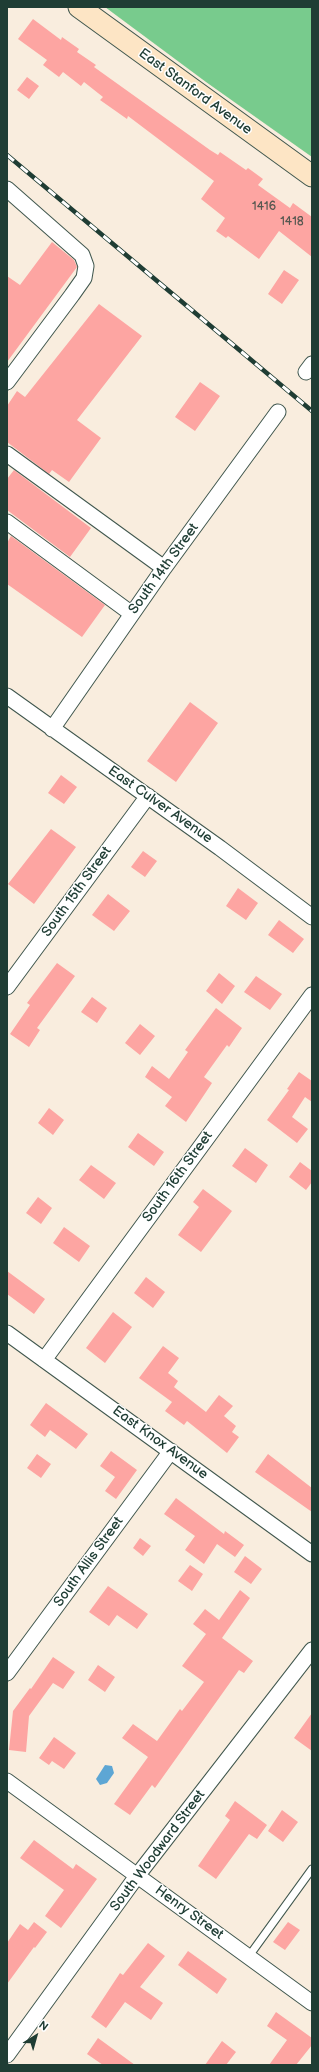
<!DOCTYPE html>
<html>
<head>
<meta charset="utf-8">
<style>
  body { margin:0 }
  #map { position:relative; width:319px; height:2072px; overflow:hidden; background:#f9edde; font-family:"Balsamiq Sans",sans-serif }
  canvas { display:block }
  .frame { position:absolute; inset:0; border:8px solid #1f3d34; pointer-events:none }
  .north { position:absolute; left:16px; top:2016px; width:40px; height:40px; -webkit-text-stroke:3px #fff; paint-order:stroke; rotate:37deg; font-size:11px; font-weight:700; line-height:16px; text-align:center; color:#1f3d34 }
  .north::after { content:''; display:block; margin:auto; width:14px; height:18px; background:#1f3d34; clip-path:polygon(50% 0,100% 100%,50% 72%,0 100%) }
</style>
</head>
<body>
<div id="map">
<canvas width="319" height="2072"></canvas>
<div class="frame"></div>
<div class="north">N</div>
</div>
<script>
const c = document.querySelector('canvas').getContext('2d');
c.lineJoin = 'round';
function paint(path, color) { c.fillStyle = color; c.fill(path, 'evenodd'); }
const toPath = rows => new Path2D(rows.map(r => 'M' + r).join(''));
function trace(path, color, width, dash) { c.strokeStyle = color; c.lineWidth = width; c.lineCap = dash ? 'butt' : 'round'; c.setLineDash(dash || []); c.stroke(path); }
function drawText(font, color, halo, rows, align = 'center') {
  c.font = font + ' "Balsamiq Sans",sans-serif'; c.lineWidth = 3; c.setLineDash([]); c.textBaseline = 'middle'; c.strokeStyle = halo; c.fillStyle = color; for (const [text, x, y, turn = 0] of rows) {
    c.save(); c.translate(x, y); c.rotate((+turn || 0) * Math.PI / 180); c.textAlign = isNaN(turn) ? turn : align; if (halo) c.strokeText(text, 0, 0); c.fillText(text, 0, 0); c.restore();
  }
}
const green = toPath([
  [105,7,312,7,312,157,206,82]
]);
const water = toPath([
  [105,1765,112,1766,114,1773,107,1783,100,1785,96,1779]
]);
const building = toPath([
  [33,19,61,40,62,37,79,49,77,52,96,65,94,67,210,150,218,155,220,152,246,170,248,168,263,179,258,185,290,208,293,203,312,217,312,257,279,231,259,259,228,236,226,238,216,231,225,218,201,199,214,181,128,116,127,119,100,100,103,97,84,82,81,86,63,72,59,77,43,65,47,60,18,39],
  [27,77,39,86,29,99,17,90],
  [52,242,74,260,77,267,7,362,7,276,20,285],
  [284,270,299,280,282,304,268,294],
  [99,304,142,336,77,420,101,438,69,482,52,470,49,474,7,442,7,406,17,391,25,397],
  [200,382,220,396,195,431,175,417],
  [14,470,91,528,70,557,7,510,7,479],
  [11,536,105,605,82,637,7,584,7,543],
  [190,702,218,723,176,782,147,761],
  [61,775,77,787,64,804,48,793],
  [51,829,76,847,34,904,8,884],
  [143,851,157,861,145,877,131,867],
  [238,888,258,903,246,920,226,906],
  [108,894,130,911,114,931,92,915],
  [279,920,304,939,293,953,268,935],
  [57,963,75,976,37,1028,40,1030,29,1047,10,1034,30,1005,27,1003],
  [219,973,235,986,222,1004,206,991],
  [256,976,282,994,270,1010,244,992],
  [92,997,107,1008,97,1023,81,1012],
  [216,1008,242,1028,229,1047,227,1045,204,1077,212,1083,186,1122,165,1106,172,1097,145,1077,152,1066,169,1079,188,1052,185,1050],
  [140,1024,155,1036,140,1055,125,1043],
  [299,1072,312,1081,312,1102,305,1097,292,1117,308,1129,297,1143,267,1120,289,1090,287,1089],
  [49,1108,64,1120,53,1135,38,1123],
  [138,1133,164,1152,154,1166,128,1147],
  [245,1148,268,1165,256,1183,232,1166],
  [300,1162,312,1171,312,1182,306,1190,289,1177],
  [91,1165,116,1183,104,1199,79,1180],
  [203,1189,232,1211,201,1252,178,1235,199,1207,193,1202],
  [38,1197,52,1208,41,1224,26,1213],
  [64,1227,90,1246,79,1262,53,1243],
  [7,1271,45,1299,34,1314,7,1294],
  [146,1277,165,1292,153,1308,134,1293],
  [113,1312,132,1327,105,1363,86,1348],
  [163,1346,179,1358,168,1373,178,1381,174,1387,206,1412,219,1395,233,1406,224,1416,236,1426,232,1432,239,1437,227,1453,187,1421,184,1425,165,1411,172,1402,139,1378],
  [46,1403,88,1434,76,1449,50,1430,45,1437,30,1425],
  [111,1451,137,1470,116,1499,105,1491,115,1477,100,1466],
  [37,1454,51,1464,41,1478,27,1468],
  [268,1454,312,1488,312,1512,255,1472],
  [176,1498,224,1534,225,1531,244,1545,235,1557,217,1544,204,1564,185,1550,195,1536,164,1514],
  [140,1538,151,1546,143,1556,133,1548],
  [245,1556,262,1569,251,1584,234,1572],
  [190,1565,203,1574,192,1591,178,1581],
  [108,1586,148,1614,137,1629,117,1615,109,1626,89,1612],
  [240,1590,250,1598,222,1638,253,1661,244,1673,239,1670,155,1788,152,1785,130,1815,114,1804,148,1757,122,1738,133,1724,157,1741,180,1709,182,1711,204,1682,182,1666,206,1634,193,1624,205,1609,219,1620],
  [53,1657,75,1672,63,1689,53,1683,29,1716,26,1752,9,1750,13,1711,30,1688,31,1689],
  [98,1665,115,1677,105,1692,88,1680],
  [312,1713,312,1751,294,1738],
  [54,1737,76,1753,64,1769,52,1761,49,1765,39,1758],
  [235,1801,267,1825,257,1839,249,1834,216,1879,198,1866,230,1820,225,1816],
  [282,1810,298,1822,283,1842,268,1831],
  [34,1840,73,1869,76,1864,97,1879,61,1928,45,1916,64,1890,20,1858],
  [34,1922,47,1932,35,1948,34,1947,7,1984,7,1943,20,1924,28,1930],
  [288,1922,300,1930,285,1950,273,1942],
  [148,1943,165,1956,140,1987,163,2003,151,2020,125,2002,106,2028,91,2017,120,1973,123,1975],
  [188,1951,227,1979,217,1994,178,1965],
  [276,2012,312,2038,312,2045,296,2065,269,2065,287,2040,267,2026],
  [98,2038,135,2065,103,2065,87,2054],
  [222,2041,236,2052,226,2065,205,2065]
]);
const lane = toPath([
  [249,1956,312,1869]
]);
const street = toPath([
  [7,189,82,255,86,266,84,278,72,295,7,382],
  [306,372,312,364],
  [7,454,164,568],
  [7,522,132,614],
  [7,696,220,848,312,917],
  [52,729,164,568,278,412],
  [7,987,148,796],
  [7,1333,312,1554],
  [44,1360,312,995],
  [7,1673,171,1451],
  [7,1781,312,2003],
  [7,2055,137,1876,312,1650]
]);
const secondary = toPath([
  [79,7,312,176]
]);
const rail = toPath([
  [7,155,312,411]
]);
const numberNames = [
  ["1416",264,207],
  ["1418",292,222]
];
const streetNames = [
  ["East Stanford Avenue",195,92,36],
  ["South 14th Street",164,569,-54],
  ["East Culver Avenue",160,805,35],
  ["South 15th Street",77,892,-54],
  ["South 16th Street",178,1177,-54],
  ["East Knox Avenue",160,1443,36],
  ["South Allis Street",89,1562,-54],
  ["South Woodward Street",158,1851,-53],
  ["Henry Street",189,1913,36]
];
paint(green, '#78cb8d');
paint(water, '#5da6d4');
paint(building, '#fda5a2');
trace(lane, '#40574e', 9);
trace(street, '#40574e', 17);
trace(secondary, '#40574e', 23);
trace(lane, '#fff', 7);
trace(street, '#fff', 15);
trace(secondary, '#fde5c5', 21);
trace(rail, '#1f3d34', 4.5);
trace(rail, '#fff', 3, [9]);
drawText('12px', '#565750', null, numberNames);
drawText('14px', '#1f3d34', '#fff', streetNames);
</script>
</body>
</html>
